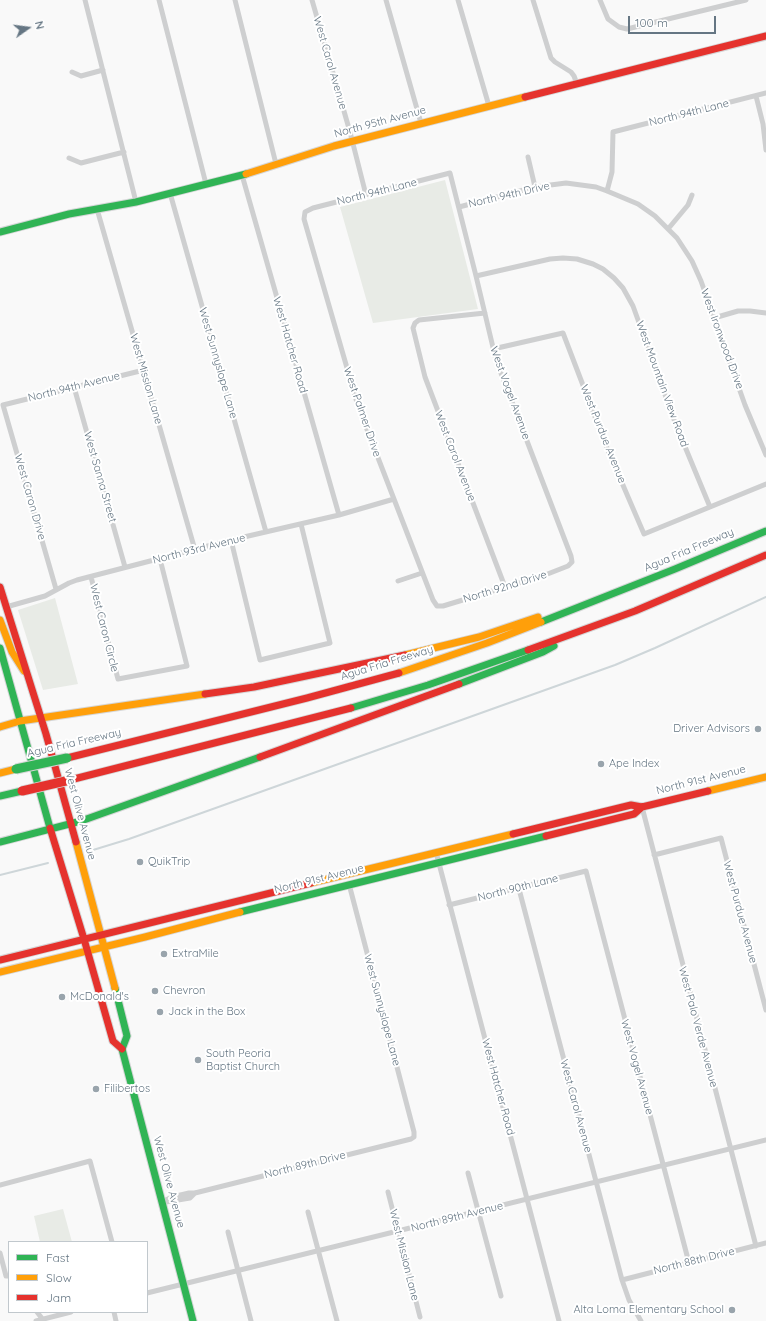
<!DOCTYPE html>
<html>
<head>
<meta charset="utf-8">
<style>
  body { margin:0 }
  #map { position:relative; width:766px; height:1321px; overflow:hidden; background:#f9f9f9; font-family:Quicksand,sans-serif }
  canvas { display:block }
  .legend { position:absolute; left:8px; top:1241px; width:140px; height:72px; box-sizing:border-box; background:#fff; border:1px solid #c1c8cd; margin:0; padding:5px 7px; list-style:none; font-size:12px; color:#657683 }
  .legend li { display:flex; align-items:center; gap:8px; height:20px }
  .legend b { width:20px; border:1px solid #c1c8cd }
  .north { position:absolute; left:8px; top:8px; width:40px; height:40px; -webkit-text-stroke:3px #fff; paint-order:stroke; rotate:76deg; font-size:11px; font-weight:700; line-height:16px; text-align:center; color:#657683 }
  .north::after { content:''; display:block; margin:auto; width:14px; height:18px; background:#657683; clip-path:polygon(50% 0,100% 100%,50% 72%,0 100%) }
  .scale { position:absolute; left:628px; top:16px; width:88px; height:18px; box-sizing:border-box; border:2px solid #657683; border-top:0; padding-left:5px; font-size:12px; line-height:14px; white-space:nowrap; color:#657683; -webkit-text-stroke:3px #fff; paint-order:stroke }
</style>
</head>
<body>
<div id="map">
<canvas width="766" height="1321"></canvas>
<ul class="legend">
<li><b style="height:5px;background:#30b455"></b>Fast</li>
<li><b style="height:5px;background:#ff9f0a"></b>Slow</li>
<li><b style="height:5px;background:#e5322d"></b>Jam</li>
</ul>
<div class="north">N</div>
<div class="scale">100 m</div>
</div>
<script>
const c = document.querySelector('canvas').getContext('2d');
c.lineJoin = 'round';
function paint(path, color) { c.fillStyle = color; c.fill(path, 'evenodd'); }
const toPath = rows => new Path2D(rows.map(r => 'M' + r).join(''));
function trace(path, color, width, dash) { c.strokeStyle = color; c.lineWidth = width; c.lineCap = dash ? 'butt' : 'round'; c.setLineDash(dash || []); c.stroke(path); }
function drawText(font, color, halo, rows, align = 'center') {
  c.font = font + ' Quicksand,sans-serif'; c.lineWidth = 4; c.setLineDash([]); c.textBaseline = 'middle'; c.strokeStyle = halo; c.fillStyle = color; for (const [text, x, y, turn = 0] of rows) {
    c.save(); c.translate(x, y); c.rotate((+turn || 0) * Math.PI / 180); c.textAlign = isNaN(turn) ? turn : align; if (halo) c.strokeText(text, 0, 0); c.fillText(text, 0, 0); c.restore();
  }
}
const green = toPath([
  [445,180,478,309,373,323,340,207],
  [55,598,78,684,43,690,18,610],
  [63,1209,72,1242,40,1242,34,1216]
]);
const stream = toPath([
  [93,850,129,839,615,665,655,648,766,597],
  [0,875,48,863]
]);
const street = toPath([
  [85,0,136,202],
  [159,0,206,184],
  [235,0,276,164],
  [312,0,350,132,366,195],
  [386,0,421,123],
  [458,0,489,106],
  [533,0,551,58,555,62,571,72,574,76,577,84],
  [600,0,608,19,619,27,627,29,746,0],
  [72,72,81,76,103,70],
  [756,96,763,124,766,150],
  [528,157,535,187],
  [69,158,81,163,124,152],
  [450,173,476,276,496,360,571,556,572,562,568,566,545,575,443,606,437,606,433,600,358,406,304,219,305,212,313,208,450,173],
  [242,175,339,515],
  [607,191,612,172,613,132,766,93],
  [170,193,266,532],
  [459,207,535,187,566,183,596,187,607,191,638,204,655,216,677,238,692,261,701,281,745,405,766,455],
  [97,209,195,550],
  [668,229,688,205,692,195],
  [476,276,550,259,563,258,577,259,593,264,603,269,614,278,623,288,633,306,676,425,710,507],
  [485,313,419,320,415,323,413,328,425,377,505,587],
  [714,318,738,311,750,311,766,313],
  [493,349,563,333,607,448,644,534,766,484],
  [74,387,125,567],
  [231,540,260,660,330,643,301,524],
  [91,577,118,679,187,666,160,559],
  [398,581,422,573],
  [56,589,3,405,144,370],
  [6,607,45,596,69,583,77,580,231,540,339,515,394,499],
  [642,807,756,1246],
  [436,852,559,1321],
  [654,855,721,838,766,1010],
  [519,889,622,1280,629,1300,641,1321],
  [449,905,586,871,689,1263],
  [468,1173,501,1296],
  [0,1185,90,1161,112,1242],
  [388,1192,420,1317],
  [162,1202,172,1197,189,1193,195,1193,411,1139,414,1137,414,1132,349,884],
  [166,1202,190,1198,195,1193],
  [308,1212,337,1321],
  [228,1232,251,1321],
  [0,1253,6,1276,9,1276],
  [622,1280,766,1243],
  [147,1293,766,1140],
  [37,1312,44,1321],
  [114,1312,116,1321],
  [36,1321,71,1312]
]);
const fast = toPath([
  [0,232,69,214,136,202,246,174],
  [541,622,675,569,766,531],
  [0,648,50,828],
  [459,684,543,652,554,646],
  [351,708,428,685,528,650],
  [0,796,22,791],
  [0,842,81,821,260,757],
  [240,912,546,836],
  [115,988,127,1036,122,1049,193,1321]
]);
const slow = toPath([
  [246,174,334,146,525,97],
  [0,620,12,652,24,671],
  [405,655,479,637,538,617],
  [399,673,487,643,541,622],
  [0,727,20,721,205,694],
  [0,773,16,769],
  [708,791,766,777],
  [76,842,115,988],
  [311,883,513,834],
  [0,972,145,937,240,912]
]);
const jam = toPath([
  [525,97,766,36],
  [0,587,46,734,76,842],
  [528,650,635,611,766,555],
  [205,694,254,687,405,655],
  [260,757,459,684],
  [67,758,307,698,399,673],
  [70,780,351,708],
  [50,828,84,939,113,1041,122,1049],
  [513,834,631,805,642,807,708,791],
  [546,836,634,814,642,807],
  [0,960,311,883]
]);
const fastBridge = toPath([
  [16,769,67,758]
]);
const jamBridge = toPath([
  [22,791,70,780]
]);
const markers = [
  [758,729,4,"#99a4ac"],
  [601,764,4,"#99a4ac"],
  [140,862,4,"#99a4ac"],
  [164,954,4,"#99a4ac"],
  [155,991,4,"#99a4ac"],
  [62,997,4,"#99a4ac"],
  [160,1012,4,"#99a4ac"],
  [198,1060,4,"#99a4ac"],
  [96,1089,4,"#99a4ac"],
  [732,1310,4,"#99a4ac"]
];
const streetNames = [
  ["West Carol Avenue",330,63,74],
  ["North 94th Lane",689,113,-14],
  ["North 95th Avenue",380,122,-15],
  ["North 94th Lane",377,192,-14],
  ["North 94th Drive",509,195,-13],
  ["West Ironwood Drive",722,339,70],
  ["West Hatcher Road",290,345,74],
  ["West Sunnyslope Lane",218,363,74],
  ["West Mission Lane",146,379,74],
  ["West Mountain View Road",662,384,70],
  ["North 94th Avenue",74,387,-14],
  ["West Vogel Avenue",510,393,70],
  ["West Palmer Drive",362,412,71],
  ["West Purdue Avenue",603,434,68],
  ["West Carol Avenue",455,456,69],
  ["West Sanna Street",100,477,74],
  ["West Caron Drive",30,497,74],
  ["North 93rd Avenue",199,549,-14],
  ["Agua Fria Freeway",689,550,-23],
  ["North 92nd Drive",505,587,-17],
  ["West Caron Circle",104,628,76],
  ["Agua Fria Freeway",387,663,-17],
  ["Agua Fria Freeway",74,743,-13],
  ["North 91st Avenue",701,780,-14],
  ["West Olive Avenue",80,814,75],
  ["North 91st Avenue",319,879,-14],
  ["North 90th Lane",518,888,-14],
  ["West Purdue Avenue",740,912,75],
  ["West Sunnyslope Lane",382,1010,75],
  ["West Palo Verde Avenue",698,1027,75],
  ["West Vogel Avenue",637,1067,75],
  ["West Hatcher Road",498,1087,75],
  ["West Carol Avenue",576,1106,75],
  ["North 89th Drive",305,1165,-14],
  ["West Olive Avenue",169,1182,75],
  ["North 89th Avenue",457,1217,-14],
  ["West Mission Lane",404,1255,76],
  ["North 88th Drive",694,1261,-14]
];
const poiNames = [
  ["Driver Advisors",750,729,"right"],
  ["Ape Index",609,764],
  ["QuikTrip",148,862],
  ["ExtraMile",172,954],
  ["Chevron",163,991],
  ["McDonald's",70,997],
  ["Jack in the Box",168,1012],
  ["South Peoria",206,1054],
  ["Baptist Church",206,1067],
  ["Filibertos",104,1089],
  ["Alta Loma Elementary School",724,1310,"right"]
];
paint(green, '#e8ebe6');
trace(stream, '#ced6d9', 2);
trace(fast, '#d5d6d7', 9);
trace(slow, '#d5d6d7', 9);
trace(jam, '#d5d6d7', 9);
trace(street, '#cecfd0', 5);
trace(fast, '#30b455', 7);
trace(slow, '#ff9f0a', 7);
trace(jam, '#e5322d', 7);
trace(fastBridge, '#d5d6d6', 11, []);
trace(jamBridge, '#d5d6d6', 11, []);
trace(fastBridge, '#30b455', 9);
trace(jamBridge, '#e5322d', 9);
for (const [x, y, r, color] of markers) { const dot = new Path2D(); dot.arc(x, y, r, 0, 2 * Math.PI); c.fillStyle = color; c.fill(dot); trace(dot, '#fff', 1.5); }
drawText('11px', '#657683', '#fff', streetNames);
drawText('11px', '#657683', '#fff', poiNames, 'left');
</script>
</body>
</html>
